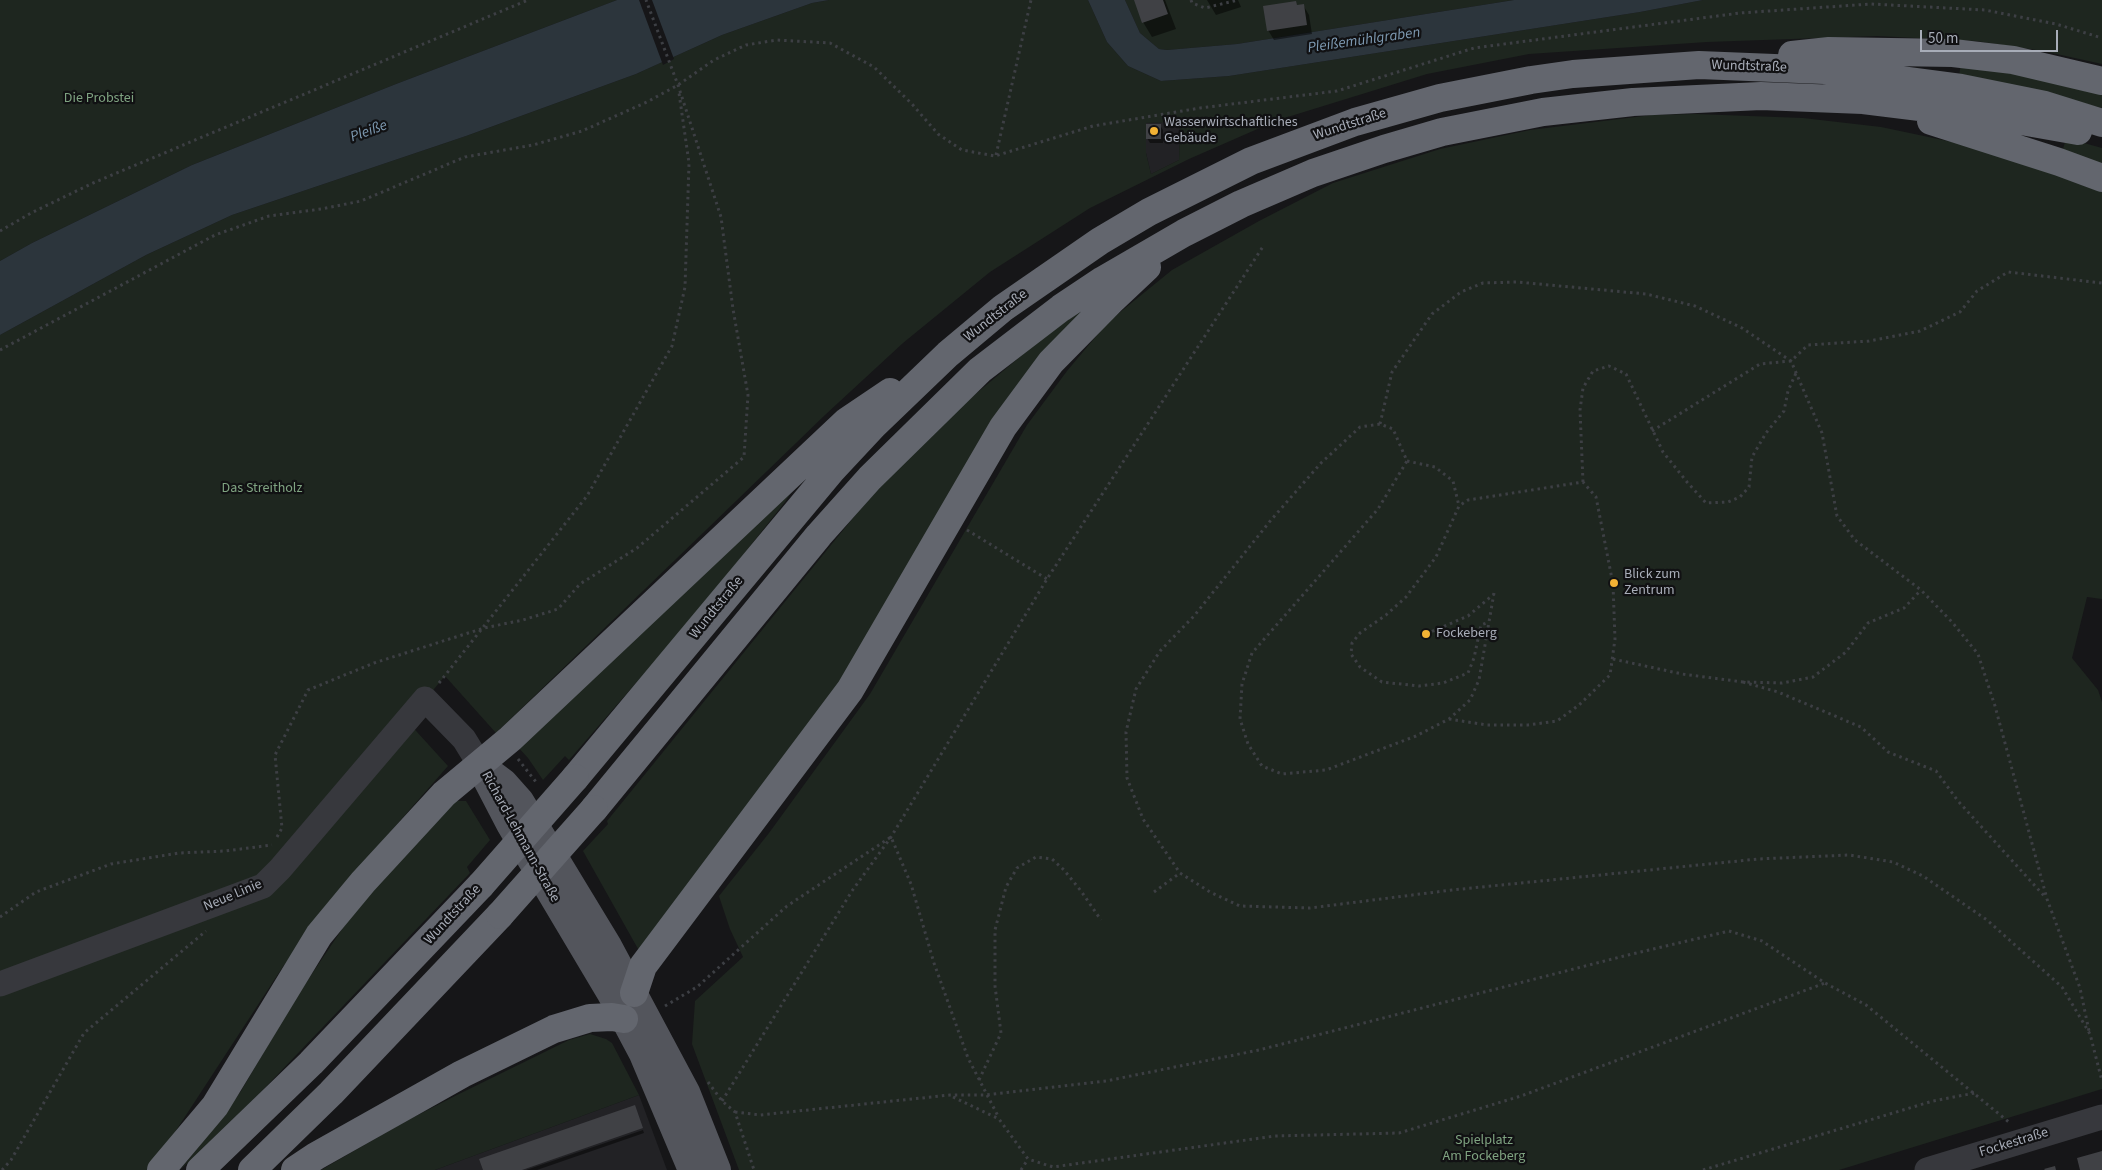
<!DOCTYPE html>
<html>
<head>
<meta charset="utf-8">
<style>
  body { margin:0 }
  #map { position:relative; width:2102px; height:1170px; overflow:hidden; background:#161618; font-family:"Source Sans 3",sans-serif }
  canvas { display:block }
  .scale { position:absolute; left:1920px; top:30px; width:138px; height:22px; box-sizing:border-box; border:2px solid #a8adb8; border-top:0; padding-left:6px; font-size:15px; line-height:18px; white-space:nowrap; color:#a8adb8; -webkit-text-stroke:4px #111113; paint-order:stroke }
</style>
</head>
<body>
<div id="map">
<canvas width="2102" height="1170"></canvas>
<div class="scale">50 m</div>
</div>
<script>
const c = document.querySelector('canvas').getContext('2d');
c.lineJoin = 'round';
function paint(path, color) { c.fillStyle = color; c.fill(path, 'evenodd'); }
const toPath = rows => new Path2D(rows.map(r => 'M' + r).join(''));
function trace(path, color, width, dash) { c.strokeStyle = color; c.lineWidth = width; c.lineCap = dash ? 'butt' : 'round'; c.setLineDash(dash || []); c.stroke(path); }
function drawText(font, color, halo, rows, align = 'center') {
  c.font = font + ' "Source Sans 3",sans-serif'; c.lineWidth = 4.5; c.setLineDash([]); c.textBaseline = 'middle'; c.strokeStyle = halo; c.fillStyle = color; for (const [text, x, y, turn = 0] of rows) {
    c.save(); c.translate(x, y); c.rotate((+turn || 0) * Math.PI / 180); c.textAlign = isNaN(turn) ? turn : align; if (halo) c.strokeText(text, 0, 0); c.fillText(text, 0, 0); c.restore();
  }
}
const built = toPath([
  [1180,121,1179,160,1151,174,1146,153,1146,123],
  [639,1095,667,1170,435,1170]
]);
const green = toPath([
  [0,0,617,0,396,84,192,165,32,243,0,261],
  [829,0,1088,0,1107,42,1128,66,1161,81,1229,76,1640,12,1703,0,2102,0,2102,64,2043,51,1976,41,1877,36,1707,42,1529,54,1427,74,1278,120,1189,159,1090,208,990,272,903,343,825,415,496,733,445,676,407,721,448,766,342,887,282,968,160,1155,148,1170,0,1170,0,335,146,255,232,215,466,136,636,74,722,35,812,3],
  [1180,122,1179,160,1151,174,1146,153,1146,123],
  [1125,0,1514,0,1237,44,1167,50,1159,49,1140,33],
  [1961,61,2102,86,2102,108,2023,88,1959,77],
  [1696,114,1803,118,1881,127,1957,143,2102,188,2102,599,2087,597,2072,658,2098,690,2102,702,2102,1089,1839,1170,739,1170,692,1044,695,1001,743,957,730,929,719,896,769,833,870,694,1027,425,1067,371,1108,322,1172,270,1259,221,1333,183,1440,149,1530,130,1652,115],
  [2066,138,2102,148,2102,165,2062,153],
  [1109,290,843,685,642,956,583,851,608,824,607,821,857,513,912,451,966,402,1039,341],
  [807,468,785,502,701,608,569,760,565,756,543,780,528,758,516,745],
  [453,801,466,801,490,840,467,867,470,873,259,1094,180,1170,219,1121,241,1091,295,999,357,907],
  [590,1034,606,1039,612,1043,639,1095,435,1170,321,1170,406,1121,457,1095,569,1040]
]);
const water = toPath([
  [617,0,829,0,812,3,722,35,636,74,466,136,232,215,146,255,0,335,0,261,32,243,192,165,396,84],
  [1088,0,1125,0,1140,33,1159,49,1167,50,1237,44,1514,0,1703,0,1640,12,1229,76,1161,81,1128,66,1107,42]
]);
const pier = toPath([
  [639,0,652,0,674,59,663,65]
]);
const shadow = toPath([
  [1135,0,1165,0,1176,29,1152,37,1143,22],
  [1207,0,1238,0,1241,7,1216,15],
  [1295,2,1297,6,1303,5,1309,15,1312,34,1274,40,1268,30],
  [1160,125,1163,130,1163,143,1150,143,1147,138],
  [643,1130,644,1133,537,1170,526,1170]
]);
const building = toPath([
  [1134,0,1163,0,1168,14,1142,23],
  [1296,1,1297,5,1304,4,1307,25,1267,31,1263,6],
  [1146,124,1161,124,1161,139,1146,139],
  [635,1105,643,1128,522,1170,483,1170,479,1159],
  [2102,1151,2102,1170,2080,1170,2077,1158],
  [2055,1166,2056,1170,2045,1170,2044,1169]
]);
const path = toPath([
  [1191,0,1192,3,1205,8,1238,0],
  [996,155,1031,0],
  [0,231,31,213,93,183,528,0],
  [0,350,215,235,269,216,321,209,361,201,465,157,533,145,582,131,647,102,678,85,714,60,746,45,777,40,830,43,874,67,912,104,938,134,962,150,995,156,1093,126,1200,108,1337,91,1474,48,1740,13,1871,4,1985,10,2056,24,2102,38],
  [1380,424,1392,372,1432,314,1461,292,1483,283,1517,282,1646,294,1695,306,1742,328,1791,361,1822,433,1837,516,1855,540,1921,590,1952,622,1978,654,1995,706,2047,899,2080,988,2089,1031],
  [1652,431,1760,364,1791,361,1808,345,1869,341,1920,331,1960,312,1977,291,2008,272,2102,283],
  [1407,461,1435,467,1453,481,1459,506],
  [1583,482,1580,410,1583,388,1593,371,1609,366,1626,374,1663,452,1687,482,1706,503,1728,502,1740,497,1749,487,1752,457,1766,433,1784,411,1788,391,1796,373],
  [967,530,1047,579],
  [1494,593,1479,680,1470,700,1449,719,1416,736,1326,770,1282,774,1262,766,1248,744,1240,719,1242,684,1252,653,1378,509,1407,461,1393,429,1380,424,1360,427,1321,463,1271,520,1194,616,1160,651,1136,689,1126,732,1127,778,1143,819,1180,873,1210,892,1240,906,1310,908,1452,890,1758,859,1849,855,1893,862,1923,876,1987,920,2062,987,2090,1034,2102,1081],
  [1426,634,1468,616,1494,594],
  [1613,659,1682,674,1743,682,1782,683,1813,677,1846,652,1868,623,1904,608,1921,590],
  [1743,682,1778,692,1861,727,1888,752,1936,771,1958,801,2046,898],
  [439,683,587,496,672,346,685,287,689,163,679,93],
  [1449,719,1487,725,1528,725,1557,721,1579,705,1610,675,1615,639,1613,584,1596,497,1583,482,1468,500,1459,506,1436,557,1406,597,1386,615,1360,633,1352,643,1351,654,1360,667,1382,682,1419,686,1443,683,1468,673,1474,658,1481,625,1489,622],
  [518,759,536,782],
  [277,837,282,828,275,755,308,690,374,663,484,628,523,620,558,609,580,584,637,548,744,457,748,395,733,309,721,217,678,85,646,0],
  [1154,892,1180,873],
  [0,917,36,892,111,864,179,853,225,851,272,845],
  [665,1006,697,987,787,906,891,837,911,884,934,963,968,1058,999,1118],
  [979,1080,1001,1033,995,986,995,930,1006,887,1017,868,1036,857,1052,859,1064,870,1081,891,1101,920],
  [708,1082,722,1101,735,1112,754,1170],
  [953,1097,999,1119,1028,1159,1053,1167,1275,1136,1399,1133,1521,1096,1825,983],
  [722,1101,852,891,891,837,1047,579,1264,245],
  [735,1112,760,1115,950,1095,986,1095,1106,1081,1259,1050,1628,955,1729,931,1762,941,1825,983,1866,1005,2010,1123],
  [2,1170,11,1160,84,1033,206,931],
  [1021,1170,1028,1159],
  [1703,1170,1933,1101,1975,1093]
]);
const minor = toPath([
  [0,984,263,886,280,869,425,699,464,739,480,765],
  [1927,1170,2102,1117]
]);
const major = toPath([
  [480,765,504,783,520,801,608,946,686,1092,717,1170],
  [485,776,510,824,610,992,643,1054,692,1170]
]);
const highway = toPath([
  [1792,55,1829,51,1953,53,2013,60,2102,81],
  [1931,121,2059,162,2102,178],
  [575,778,831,471,873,426,948,354,1003,308,1100,241,1149,212,1251,161,1355,122,1440,98,1531,80,1573,74,1699,65,1824,70,1961,88,2045,105,2102,123],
  [594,809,819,535,870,478,980,370,1061,308,1103,280,1184,233,1241,204,1313,173,1384,149,1442,132,1543,112,1633,102,1761,96,1863,100,1993,116,2078,131],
  [634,993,643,966,850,690,1003,427,1051,362,1113,299,1147,267],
  [161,1170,215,1106,319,935,363,882,444,794,510,739,847,421,890,392],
  [200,1170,311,1063,481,885],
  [252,1170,331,1093,500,915],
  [295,1170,316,1156,462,1074,554,1029,590,1018,612,1017,624,1019]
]);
const highwayBridge = toPath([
  [481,885,575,778],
  [500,915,594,809]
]);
const markers = [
  [1154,131,5,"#f2b134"],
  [1614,583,5,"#f2b134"],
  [1426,634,5,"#f2b134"]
];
const streetNames = [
  ["Wundtstraße",1749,67,2],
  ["Wundtstraße",1350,125,-18],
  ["Wundtstraße",996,316,-38],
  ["Wundtstraße",717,608,-51],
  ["Richard-Lehmann-Straße",520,837,61],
  ["Neue Linie",233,896,-23],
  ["Wundtstraße",453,915,-47],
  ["Fockestraße",2014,1143,-17]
];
const parkNames = [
  ["Die Probstei",99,99],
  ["Das Streitholz",262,489],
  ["Spielplatz",1484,1141],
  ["Am Fockeberg",1484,1157]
];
const poiNames = [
  ["Wasserwirtschaftliches",1164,123],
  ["Gebäude",1164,139],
  ["Blick zum",1624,575],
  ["Zentrum",1624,591],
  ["Fockeberg",1436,634]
];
const waterNames = [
  ["Pleißemühlgraben",1364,41,-8],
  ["Pleiße",369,132,-20]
];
paint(built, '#222225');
paint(green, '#1e261f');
paint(water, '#2c353c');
paint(pier, '#161618');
paint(shadow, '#0007');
paint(building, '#404145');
trace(path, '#3d3f44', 3, [2.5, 4]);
trace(minor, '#37383d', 25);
trace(major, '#53555c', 28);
trace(highway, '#63666e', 28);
trace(highwayBridge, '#63666e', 28);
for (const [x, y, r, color] of markers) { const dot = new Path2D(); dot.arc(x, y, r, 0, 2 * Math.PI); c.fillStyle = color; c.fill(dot); trace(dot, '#111113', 2); }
drawText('14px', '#a8adb8', '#111113', streetNames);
drawText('14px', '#7fa381', '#111113', parkNames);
drawText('14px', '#a8adb8', '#111113', poiNames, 'left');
drawText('italic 15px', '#7f9bb3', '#111113', waterNames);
</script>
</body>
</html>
